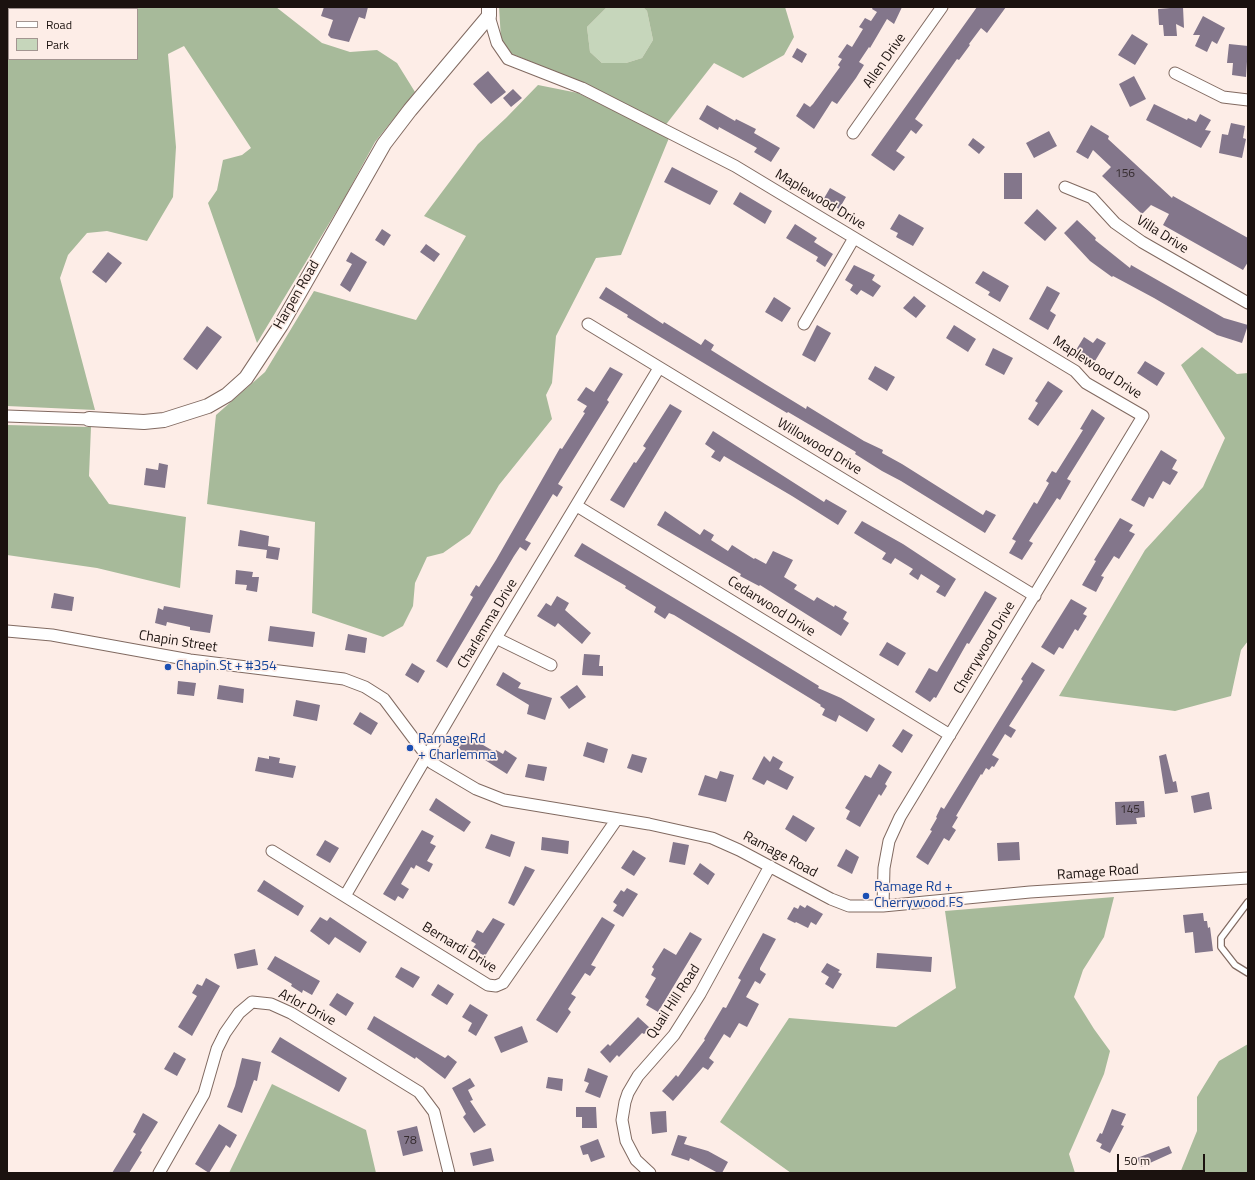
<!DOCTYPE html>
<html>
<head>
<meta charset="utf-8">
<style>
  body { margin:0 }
  #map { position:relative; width:1255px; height:1180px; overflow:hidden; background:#fdede7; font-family:"Titillium Web",sans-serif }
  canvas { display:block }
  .frame { position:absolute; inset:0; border:8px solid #1b120f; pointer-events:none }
  .legend { position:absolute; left:8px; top:8px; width:130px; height:52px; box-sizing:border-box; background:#fdede7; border:1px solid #a39591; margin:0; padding:5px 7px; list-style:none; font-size:12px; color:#1b120f }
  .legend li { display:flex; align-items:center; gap:8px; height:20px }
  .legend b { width:20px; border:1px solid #a39591 }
  .scale { position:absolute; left:1117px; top:1154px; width:88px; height:18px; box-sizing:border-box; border:2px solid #1b120f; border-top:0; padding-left:5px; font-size:12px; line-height:14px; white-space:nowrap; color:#1b120f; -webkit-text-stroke:3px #fdede7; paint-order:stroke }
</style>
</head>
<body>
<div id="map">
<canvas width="1255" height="1180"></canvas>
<div class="frame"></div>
<ul class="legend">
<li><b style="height:5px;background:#fff"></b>Road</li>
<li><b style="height:11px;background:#c6d6bb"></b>Park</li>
</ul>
<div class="scale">50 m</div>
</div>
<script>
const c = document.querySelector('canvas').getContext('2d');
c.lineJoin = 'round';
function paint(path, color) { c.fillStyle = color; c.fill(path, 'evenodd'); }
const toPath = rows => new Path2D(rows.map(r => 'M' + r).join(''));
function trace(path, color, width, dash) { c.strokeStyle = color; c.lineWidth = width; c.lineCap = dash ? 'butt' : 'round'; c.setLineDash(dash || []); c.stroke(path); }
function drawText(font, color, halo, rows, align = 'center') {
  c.font = font + ' "Titillium Web",sans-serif'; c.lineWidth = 3.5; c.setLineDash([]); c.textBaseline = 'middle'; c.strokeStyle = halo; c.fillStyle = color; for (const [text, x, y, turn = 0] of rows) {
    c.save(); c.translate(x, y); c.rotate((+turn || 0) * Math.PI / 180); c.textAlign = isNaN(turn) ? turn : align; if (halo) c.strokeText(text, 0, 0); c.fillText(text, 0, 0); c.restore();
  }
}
const green = toPath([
  [607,7,643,7,647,11,653,40,642,58,626,63,602,63,590,52,587,27]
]);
const forest = toPath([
  [7,7,276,7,322,43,350,52,377,50,397,63,415,92,375,142,345,197,257,343,208,203,217,190,223,160,242,155,251,148,184,46,168,54,176,147,173,197,147,241,107,231,87,233,68,255,60,278,95,410,7,406],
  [9,9,137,9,137,59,9,59],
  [499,7,607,7,587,27,590,52,602,63,626,63,642,58,653,40,647,11,643,7,785,7,794,37,784,55,743,78,714,63,664,127,591,86,512,54,501,39],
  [538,85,578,93,669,138,621,255,596,258,556,336,552,383,546,395,552,419,499,485,470,534,443,553,427,557,415,583,413,606,403,626,383,637,312,613,315,522,207,504,216,415,265,372,314,291,416,320,466,236,424,216,478,144,506,118],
  [1202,347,1237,374,1248,373,1248,641,1241,650,1231,696,1175,711,1059,696,1145,550,1203,487,1225,438,1181,365],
  [7,425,91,427,89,476,109,504,186,517,180,588,97,568,7,555],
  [1114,897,1104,937,1083,970,1074,997,1094,1029,1110,1051,1104,1074,1069,1154,1075,1173,791,1173,720,1122,789,1018,896,1027,956,988,945,911],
  [1248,1044,1248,1173,1180,1173,1197,1131,1197,1097,1219,1061],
  [272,1084,366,1130,376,1173,229,1173]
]);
const building = toPath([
  [324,7,368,7,365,19,359,17,349,42,331,38,328,35,333,20,321,16],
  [873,7,902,7,894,24,887,19,870,48,869,47,859,62,864,65,856,78,837,104,832,101,814,129,796,116,804,103,810,107,813,104,840,67,838,65,842,59,838,57,847,44,852,47,863,29,859,27,865,18,871,21,877,12,872,9],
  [977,7,1006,7,987,33,981,28,969,44,970,45,959,60,957,59,915,119,923,125,916,134,911,130,896,151,905,157,894,171,871,155],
  [1183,7,1184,28,1176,24,1177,36,1164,36,1163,25,1159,25,1158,9],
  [1203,16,1225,28,1217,44,1212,41,1207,52,1195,46,1200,35,1193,35],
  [1132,34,1148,44,1135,65,1118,55],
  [1229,44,1248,46,1246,77,1232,75,1233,63,1227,63],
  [797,48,807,54,802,63,792,57],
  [488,71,506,92,491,104,473,84],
  [1134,76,1146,99,1130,107,1119,84],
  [513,89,522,98,511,107,503,98],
  [1154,104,1187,120,1188,118,1196,122,1200,114,1211,120,1205,130,1211,131,1201,148,1146,120],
  [707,105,735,121,736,119,756,129,754,133,780,148,771,162,754,152,757,148,719,127,718,130,699,119],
  [1231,123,1245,126,1243,138,1246,139,1242,158,1219,153,1222,134,1228,135],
  [1091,125,1109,136,1108,139,1172,198,1173,196,1248,238,1248,262,1243,270,1163,225,1169,214,1151,205,1142,214,1102,176,1111,167,1093,150,1088,159,1076,152],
  [1049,131,1057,146,1034,158,1026,143],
  [973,138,985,147,979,154,968,145],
  [672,167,718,191,710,205,664,182],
  [1004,173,1022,173,1022,199,1004,199],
  [830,188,846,197,839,209,823,200],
  [740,192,772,211,765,224,733,204],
  [1037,209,1057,228,1045,241,1024,223],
  [899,214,924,228,913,246,896,237,898,233,890,229],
  [1077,220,1096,238,1095,240,1130,268,1131,265,1224,318,1248,325,1242,343,1217,335,1154,298,1113,276,1112,277,1090,261,1064,233],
  [795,224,817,238,814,242,833,254,825,267,816,261,818,257,786,238],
  [382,229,391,235,384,246,375,240],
  [426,244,440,254,434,262,420,252],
  [108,252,122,263,106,283,92,272],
  [351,252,367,262,350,292,340,285,352,264,346,261],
  [854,265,875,275,872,280,881,286,873,297,861,290,857,295,850,290,853,285,845,280],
  [983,271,1009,286,1000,302,988,295,990,292,975,283],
  [1047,286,1060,293,1050,311,1056,315,1048,330,1029,319],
  [606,287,663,324,664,322,701,345,705,339,714,345,711,350,765,384,806,409,807,406,864,441,883,450,882,453,902,464,983,515,986,510,996,515,985,533,901,481,882,471,855,454,856,452,788,412,787,413,627,317,628,315,599,298],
  [914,296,926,306,916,318,903,308],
  [774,297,791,308,782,322,765,312],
  [817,325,831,333,815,362,802,355],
  [954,325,976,339,968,352,946,338],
  [207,326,222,337,197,370,183,359],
  [1084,337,1093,343,1097,338,1106,343,1095,361,1076,350],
  [993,348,1013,358,1004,375,985,365],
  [1145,361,1165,373,1157,386,1137,373],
  [875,366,895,377,887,391,868,379],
  [610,367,623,374,607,400,609,402,558,484,563,487,557,497,553,494,525,540,531,543,526,551,520,547,514,556,447,668,436,661,473,597,470,595,476,585,479,587,496,560,560,448,562,449,585,413,583,412,587,406,577,400,586,387,594,392],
  [1048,381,1063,391,1038,426,1028,419,1038,403,1035,401],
  [670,404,682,411,624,508,610,500,634,462,636,463,646,448,643,446],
  [1092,409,1105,418,1067,479,1071,481,1060,500,1057,498,1029,541,1033,543,1022,560,1009,553,1016,541,1012,539,1034,502,1037,504,1049,483,1046,481,1052,471,1056,473,1083,430,1080,429],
  [713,431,824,502,826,499,847,511,838,525,792,496,724,456,720,462,711,457,715,451,705,444],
  [1161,450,1177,460,1172,469,1178,472,1170,485,1163,481,1153,499,1149,497,1144,507,1131,500],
  [159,463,168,465,165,488,144,485,146,468,158,470],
  [665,511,700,535,704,529,714,535,711,540,728,551,732,545,754,559,755,558,766,564,773,551,793,560,784,577,797,585,794,589,814,601,817,597,834,607,835,605,847,612,843,619,849,623,841,636,760,585,759,586,740,576,741,574,657,525],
  [1120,518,1133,525,1129,531,1135,534,1119,559,1114,556,1101,576,1104,577,1096,592,1082,585,1096,561,1094,560],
  [862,521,903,544,956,579,945,597,936,592,940,586,921,574,918,580,909,574,913,569,895,558,891,564,882,559,886,553,854,533],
  [240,530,269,536,268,546,280,548,278,560,266,558,267,550,238,546],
  [582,543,736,635,819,686,818,688,841,698,875,719,867,732,839,715,836,722,822,715,825,709,820,706,821,705,674,615,669,613,665,619,654,612,656,607,625,588,626,586,574,556],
  [236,570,253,572,252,577,259,577,257,592,246,590,247,585,235,584],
  [985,591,997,598,969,644,967,643,936,698,934,697,930,702,915,692,929,668,937,672],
  [54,593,74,597,72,611,51,608],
  [557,596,569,603,565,610,591,633,582,644,558,623,555,627,537,616,546,603,551,606],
  [1071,599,1087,608,1083,614,1087,616,1078,631,1075,629,1063,649,1059,647,1054,655,1041,647],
  [164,606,213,615,210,633,190,630,190,627,167,622,166,626,155,623,158,608,163,610],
  [270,626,315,632,313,647,268,641],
  [348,634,367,638,365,653,345,650],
  [887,642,906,653,898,666,879,655],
  [584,654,600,655,599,666,603,666,603,676,582,675],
  [1032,662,1045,670,1009,726,1016,730,1011,738,1005,734,992,755,999,759,994,767,992,766,989,770,986,768,982,775,981,774,956,816,958,817,952,827,956,830,949,841,944,838,928,865,916,857,932,831,930,830,937,818,936,817,941,807,944,809,1023,681,1021,679],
  [412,663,425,671,418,683,405,675],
  [503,672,521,683,518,688,552,698,545,720,527,714,529,705,496,685],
  [178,681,196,683,194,696,177,694],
  [219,685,244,689,243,703,217,699],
  [577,685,586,697,569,709,560,697],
  [296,700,320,705,317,721,293,716],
  [360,712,378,723,371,735,353,724],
  [903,729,913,735,902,753,892,746],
  [466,735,495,752,496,750,503,754,505,750,517,758,507,774,477,755,475,759,458,748],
  [587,742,608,749,604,763,583,756],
  [632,754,647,758,642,773,627,768],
  [1166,754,1173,782,1176,781,1178,792,1165,794,1159,756],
  [269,756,280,758,279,763,296,766,293,778,255,771,258,757,269,759],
  [764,756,770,762,773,756,783,762,779,769,794,777,787,790,767,780,764,785,752,779],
  [528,764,547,767,544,781,525,777],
  [879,764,892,772,885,784,887,786,881,796,879,794,860,827,846,819,850,811,845,808,865,775,871,778],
  [720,771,734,775,726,802,698,795,705,775,717,779],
  [1209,792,1212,809,1194,813,1191,796],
  [436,798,471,822,464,832,429,810],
  [1144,801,1145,817,1136,818,1137,824,1116,825,1115,802],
  [793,815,815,828,806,842,785,829],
  [422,830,434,836,430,843,436,846,427,861,433,864,429,872,416,865,414,869,411,867,401,884,409,889,403,899,398,896,395,901,383,894],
  [491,834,515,842,510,857,485,848],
  [542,837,569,841,568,854,541,850],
  [325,840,339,848,330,863,316,855],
  [673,842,689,845,685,865,669,862],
  [1019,842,1020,860,998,861,997,843],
  [846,849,859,857,852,874,837,866],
  [633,850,646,858,634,876,621,868],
  [700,863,715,874,708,885,693,874],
  [525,866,535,870,514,906,508,903],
  [264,880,304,906,298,916,257,891],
  [627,888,638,894,623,917,613,911,617,905,613,902,621,890,624,892],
  [800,905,805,908,807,905,823,914,816,925,811,922,808,928,796,922,795,923,787,919,794,907,798,909],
  [1203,913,1204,921,1207,921,1208,928,1210,927,1213,951,1195,953,1193,932,1185,933,1183,915],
  [320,917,327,921,330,917,367,942,360,953,335,937,329,945,310,931],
  [602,917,615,925,591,965,596,967,590,976,585,973,571,994,576,997,568,1009,571,1012,557,1033,536,1020],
  [493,918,505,924,485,956,472,949,476,944,471,941,477,930,483,933],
  [690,932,702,939,658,1012,646,1005,649,1000,645,997,656,978,651,975,654,969,652,967,664,948,676,955],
  [763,933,776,939,760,968,760,970,766,974,760,984,755,981,746,997,759,1004,747,1027,739,1023,730,1038,724,1034,709,1058,714,1062,708,1070,703,1067,673,1101,662,1091,676,1075,678,1077,705,1040,704,1039,723,1007,726,1008,741,980,738,978],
  [255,949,258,965,237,969,234,954],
  [877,953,932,957,931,972,876,968],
  [275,956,320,981,312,995,303,990,302,993,291,986,292,984,267,969],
  [827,963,840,970,838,972,842,974,833,989,825,984,829,977,821,972],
  [401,967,420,977,413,988,395,977],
  [206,978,220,986,192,1036,178,1027,197,996,192,993,197,984,202,986],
  [438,984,454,994,447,1005,431,995],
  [337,993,354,1003,346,1016,329,1005],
  [470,1004,488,1015,476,1036,468,1031,472,1023,462,1017],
  [374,1016,445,1058,448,1055,457,1062,445,1079,416,1057,415,1059,367,1029],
  [638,1017,650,1028,644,1034,642,1033,619,1057,617,1055,610,1063,600,1052,608,1044,610,1046],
  [522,1026,528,1042,501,1053,494,1037],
  [280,1037,347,1078,339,1092,271,1052],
  [174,1052,186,1059,177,1076,164,1069],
  [242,1058,261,1062,257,1081,254,1080,242,1113,227,1107,235,1086],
  [588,1068,608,1076,600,1098,585,1092,589,1083,584,1081],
  [548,1077,563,1079,562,1091,546,1088],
  [470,1078,475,1086,468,1090,473,1100,470,1101,486,1125,474,1133,463,1117,466,1114,452,1088],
  [576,1107,596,1107,597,1128,582,1128,582,1117,576,1117],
  [1112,1109,1126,1114,1121,1125,1124,1126,1110,1153,1100,1148,1102,1144,1096,1141,1100,1133,1102,1134],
  [666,1111,667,1132,652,1134,650,1112],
  [143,1113,158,1122,140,1151,142,1152,129,1173,112,1173,136,1134,133,1132],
  [219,1124,237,1135,230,1148,226,1145,209,1173,195,1164],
  [417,1126,423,1151,403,1156,397,1131],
  [678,1135,687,1137,684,1144,708,1151,728,1162,722,1173,718,1173,690,1158,689,1161,671,1155],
  [598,1139,605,1157,591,1162,588,1154,583,1155,580,1146],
  [1169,1146,1172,1153,1141,1167,1137,1158],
  [491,1148,494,1161,473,1166,470,1153]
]);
const service = toPath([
  [1248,902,1221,938,1221,947,1235,965,1248,973]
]);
const minor = toPath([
  [489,16,497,43,508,59,582,88,735,166,1075,371,1086,383,1143,416,900,817,889,841,884,868,883,906],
  [1175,73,1223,97,1248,100],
  [853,133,942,7],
  [1065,187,1092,198,1115,223,1142,242,1248,303],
  [588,324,1035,596],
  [804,324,854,238],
  [7,416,89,419],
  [577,506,950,735],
  [7,631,52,635,190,660,344,679,365,687,384,699,432,763,476,789,504,800,649,824,712,838,739,850,831,899,849,906,883,906,1030,892,1248,878],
  [496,638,551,665],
  [272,851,488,985,496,986,503,983,617,819],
  [345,896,496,638,659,368],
  [159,1173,204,1094,217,1049,225,1033,239,1013,252,1002,271,1004,291,1013,419,1092,434,1112,449,1173],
  [650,1173,636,1160,626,1141,622,1120,625,1102,628,1093,638,1076,674,1035,700,994,770,866]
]);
const tertiary = toPath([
  [89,419,144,422,164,420,208,406,227,395,246,378,281,325,384,144,410,110,489,16,489,7]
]);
const markers = [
  [168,667,4,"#1a4fb4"],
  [410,748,4,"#1a4fb4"],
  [866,896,4,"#1a4fb4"]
];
const numberNames = [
  ["156",1125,174],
  ["145",1130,810],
  ["78",410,1141]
];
const streetNames = [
  ["Allen Drive",885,61,-55],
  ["Maplewood Drive",820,200,31],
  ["Villa Drive",1162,235,32],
  ["Harpen Road",297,295,-60],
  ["Maplewood Drive",1097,368,33],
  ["Willowood Drive",819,447,31],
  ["Cedarwood Drive",771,607,32],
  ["Charlemma Drive",488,624,-59],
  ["Chapin Street",178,642,9],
  ["Cherrywood Drive",985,648,-59],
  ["Ramage Road",780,855,28],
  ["Ramage Road",1098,873,-4],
  ["Bernardi Drive",459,948,31],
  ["Quail Hill Road",674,1002,-57],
  ["Arlor Drive",307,1008,28]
];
const transitNames = [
  ["Chapin St + #354",176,667],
  ["Ramage Rd",418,740],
  ["+ Charlemma",418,756],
  ["Ramage Rd +",874,888],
  ["Cherrywood FS",874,904]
];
paint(green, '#c6d6bb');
paint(forest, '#a7ba9a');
paint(building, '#83768b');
trace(service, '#816a61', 8);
trace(minor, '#816a61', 13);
trace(tertiary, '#816a61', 16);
trace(service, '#fff', 5.5);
trace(minor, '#fff', 11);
trace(tertiary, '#fff', 14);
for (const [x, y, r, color] of markers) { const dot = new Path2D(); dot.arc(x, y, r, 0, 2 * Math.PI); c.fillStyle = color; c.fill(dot); trace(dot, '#fdede7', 1.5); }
drawText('12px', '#352b2e', null, numberNames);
drawText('14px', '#1b120f', '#fdede7', streetNames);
drawText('14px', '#164399', '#fdede7', transitNames, 'left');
</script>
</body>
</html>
